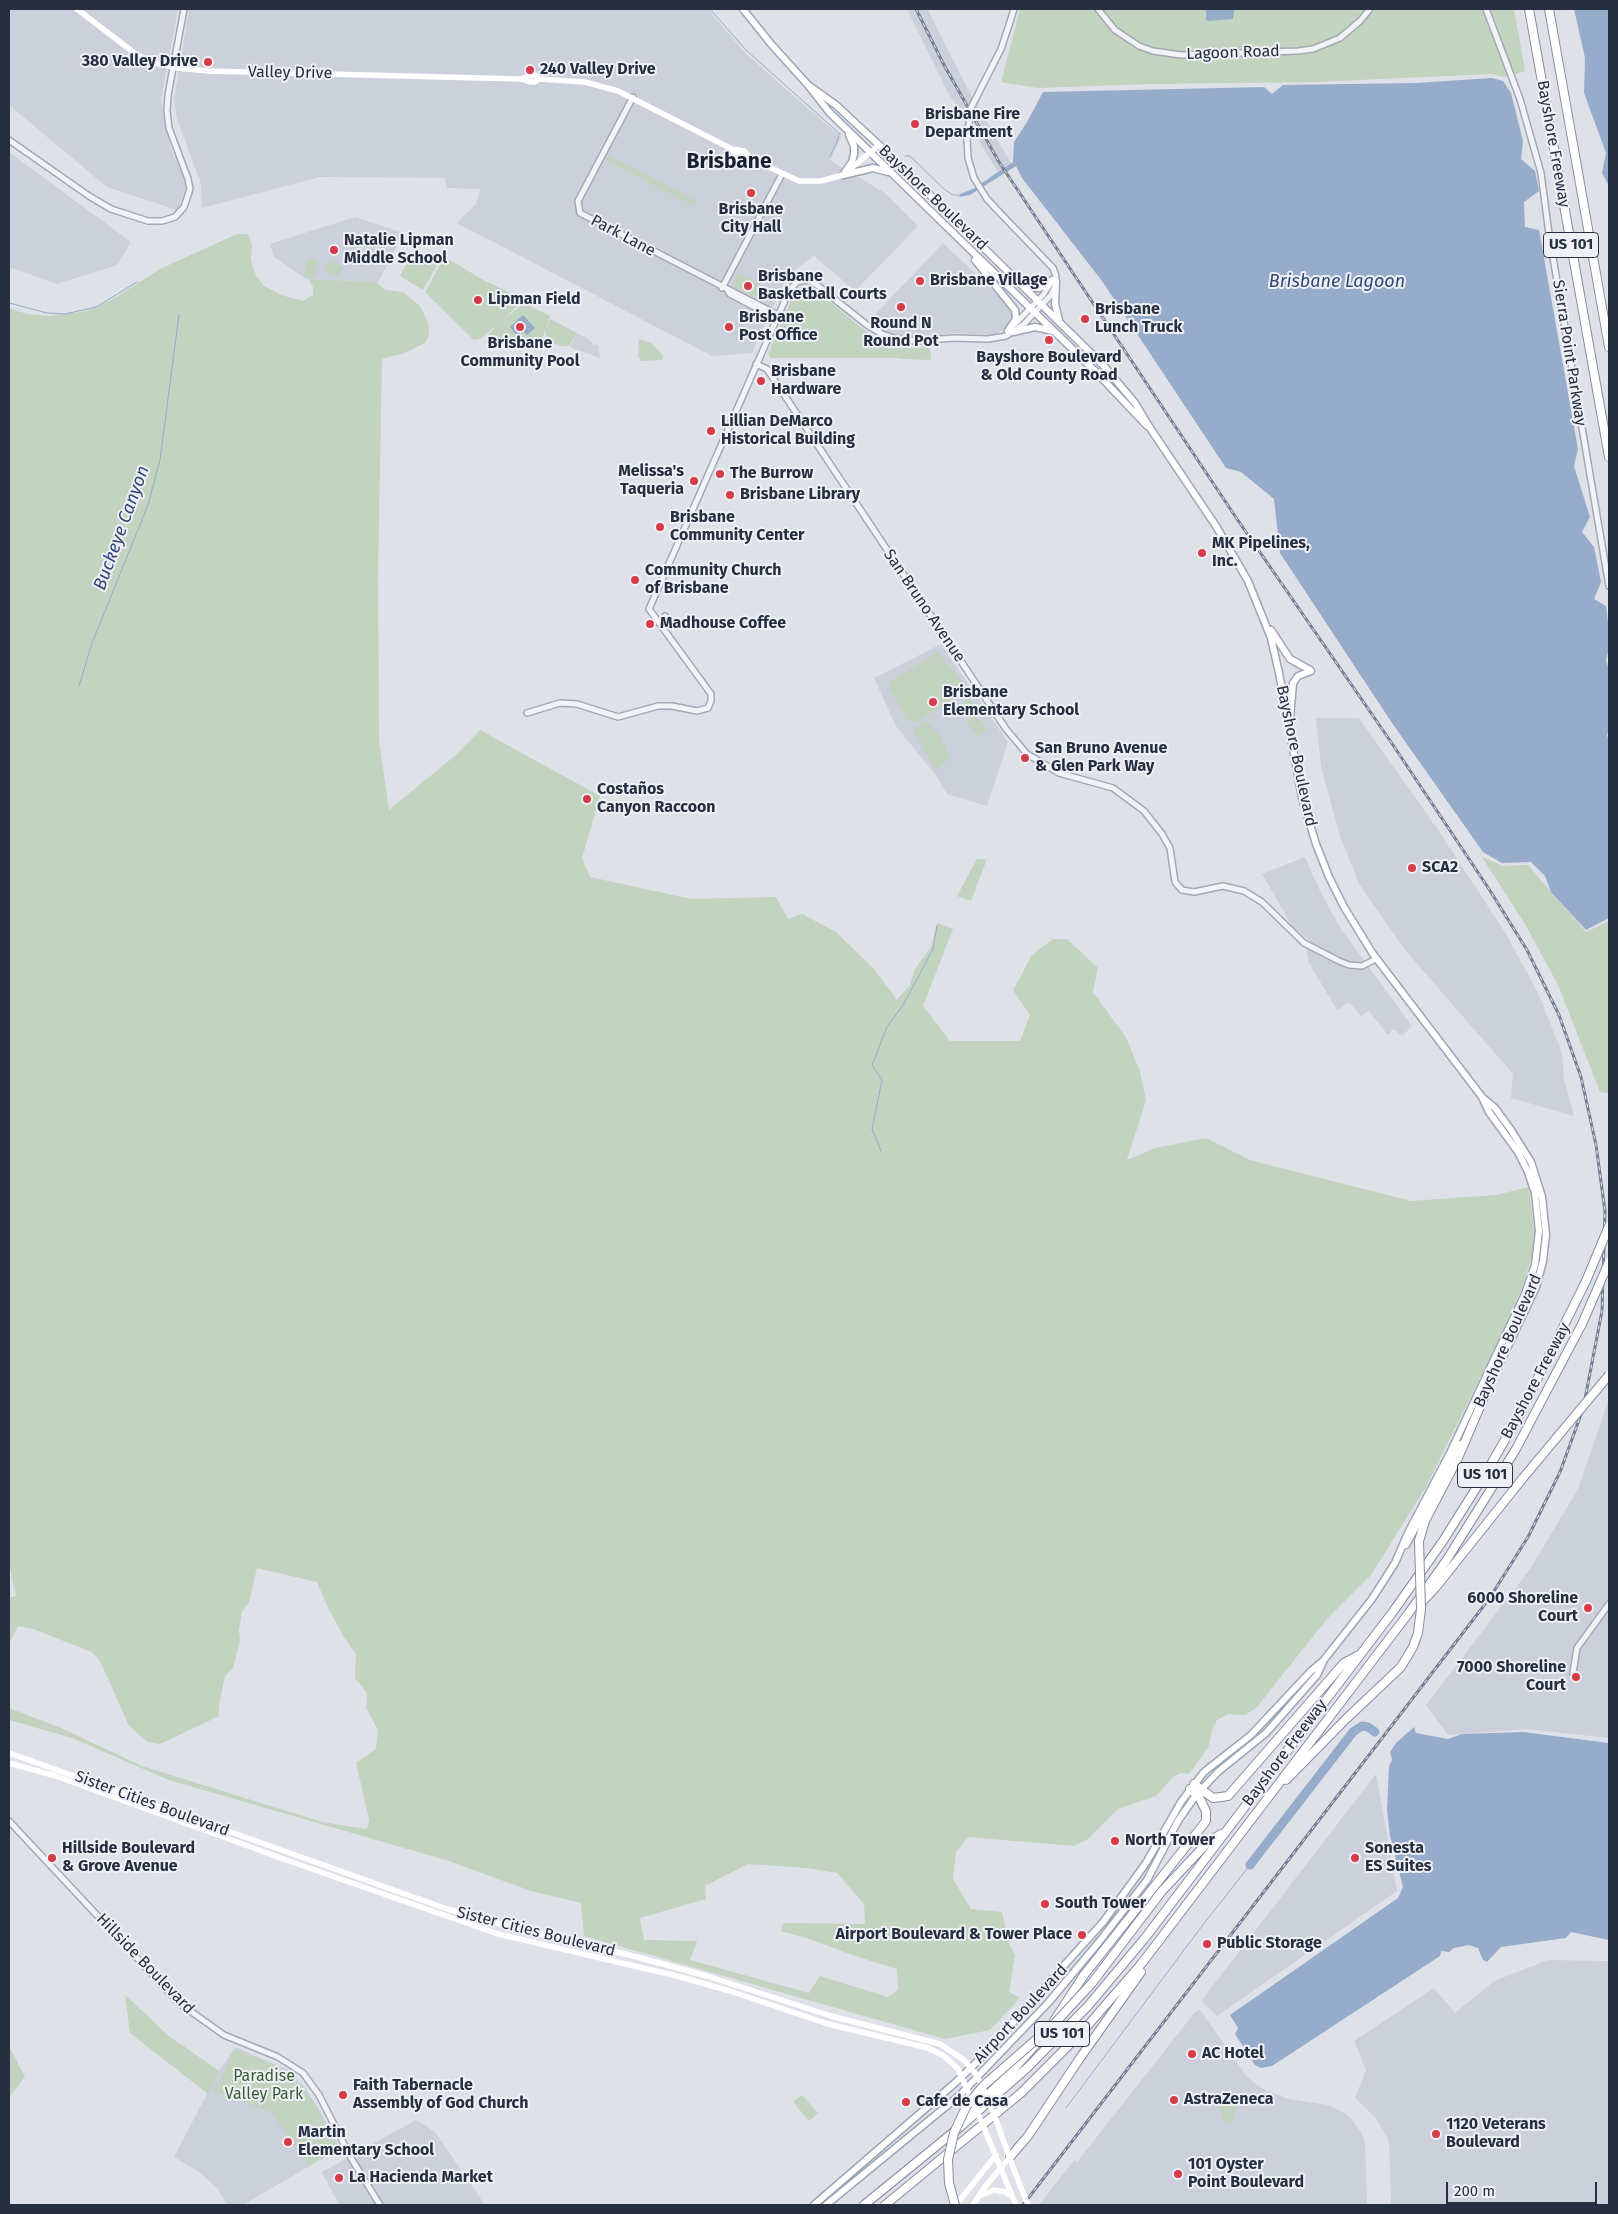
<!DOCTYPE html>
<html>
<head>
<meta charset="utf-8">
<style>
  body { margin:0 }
  #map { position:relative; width:1618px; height:2214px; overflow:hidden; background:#dee1e8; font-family:"Fira Sans",sans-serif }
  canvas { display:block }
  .frame { position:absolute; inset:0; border:10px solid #262e40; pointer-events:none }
  .scale { position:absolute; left:1446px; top:2182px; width:151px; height:22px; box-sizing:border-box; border:2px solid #262e40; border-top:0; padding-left:6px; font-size:15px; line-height:18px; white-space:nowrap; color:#262e40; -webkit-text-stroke:4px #eef0f6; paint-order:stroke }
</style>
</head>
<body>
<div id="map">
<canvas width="1618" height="2214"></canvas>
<div class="frame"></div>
<div class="scale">200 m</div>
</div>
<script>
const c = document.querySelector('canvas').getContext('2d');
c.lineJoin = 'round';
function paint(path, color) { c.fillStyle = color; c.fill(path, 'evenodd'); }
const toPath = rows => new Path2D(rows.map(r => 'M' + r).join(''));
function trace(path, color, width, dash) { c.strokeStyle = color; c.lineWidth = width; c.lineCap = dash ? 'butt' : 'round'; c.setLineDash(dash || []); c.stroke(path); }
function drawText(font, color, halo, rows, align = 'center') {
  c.font = font + ' "Fira Sans",sans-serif'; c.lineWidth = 4; c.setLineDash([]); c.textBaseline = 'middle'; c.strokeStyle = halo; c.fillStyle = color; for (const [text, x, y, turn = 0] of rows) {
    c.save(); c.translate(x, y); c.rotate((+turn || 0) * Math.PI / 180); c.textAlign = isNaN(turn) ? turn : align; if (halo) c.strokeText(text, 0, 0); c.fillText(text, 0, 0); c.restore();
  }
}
const built = toPath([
  [9,9,178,9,161,100,171,149,187,186,177,210,107,187,9,105],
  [189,9,708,9,746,54,841,137,830,160,885,193,918,226,855,291,814,256,787,276,752,353,712,356,457,223,476,204,480,189,447,188,445,178,320,177,202,208,201,184,177,119,174,99],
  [907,9,927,9,969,91,1011,163,998,172,960,110,949,95],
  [9,152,131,242,117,265,57,284,9,267],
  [355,217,404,233,378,282,306,279,274,257,270,244],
  [943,243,1010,306,1013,317,1010,323,1003,330,994,335,953,333,919,338,901,336,885,331,869,321],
  [577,333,587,338,594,345,598,344,600,358,570,347],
  [941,644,1008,742,987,806,947,794,938,778,896,726,874,678],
  [1316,718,1359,718,1441,834,1506,934,1538,993,1562,1053,1564,1079,1574,1116,1511,1098,1513,1074,1405,950,1359,884,1340,836,1321,767],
  [1305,857,1321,893,1341,929,1412,1026,1402,1036,1394,1029,1388,1035,1369,1011,1361,1016,1349,1002,1337,1010,1309,963,1307,952,1311,942,1292,926,1262,874],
  [1609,1399,1609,1738,1526,1729,1448,1735,1426,1705,1530,1569,1578,1489],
  [1376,1774,1397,1891,1217,2016,1201,2001],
  [1548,1960,1609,1961,1609,2205,1391,2205,1389,2141,1376,2118,1355,2098,1366,2070,1354,2041,1434,1988,1455,2013,1494,1981],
  [1200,2010,1248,2078,1263,2089,1288,2099,1328,2105,1345,2113,1353,2121,1361,2132,1365,2143,1367,2205,1039,2205,1074,2160,1077,2162,1195,2012],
  [235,2047,286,2069,304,2086,319,2109,340,2148,243,2205,227,2205,217,2188,199,2172,174,2157,219,2071],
  [416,2120,435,2132,485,2205,339,2205,322,2172]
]);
const green = toPath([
  [1020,9,1514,9,1525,71,1505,77,1491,74,1315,82,1151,84,1038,88,1001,82],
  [608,155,697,201,694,206,605,160],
  [237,234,248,234,252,245,251,260,256,276,264,286,281,295,303,301,313,295,313,287,309,279,376,282,385,290,403,292,420,306,428,322,429,335,425,343,405,353,382,359,378,575,379,741,389,810,457,754,480,730,600,796,582,858,590,877,691,899,776,897,788,919,802,914,836,932,874,969,897,1000,910,985,915,969,931,947,937,923,953,929,923,1006,950,1041,1020,1041,1030,1015,1013,990,1032,955,1053,939,1067,939,1098,968,1093,992,1127,1039,1140,1072,1146,1100,1127,1160,1156,1148,1206,1138,1250,1160,1411,1201,1496,1195,1529,1187,1534,1232,1532,1256,1522,1288,1501,1335,1426,1487,1371,1575,1327,1619,1256,1708,1245,1715,1228,1714,1217,1720,1213,1727,1208,1748,1189,1774,1181,1773,1173,1777,1156,1796,1118,1809,1088,1839,1074,1846,968,1837,956,1852,953,1879,971,1909,1002,1912,1008,1941,1015,1955,1009,1992,1020,1998,990,2030,945,2039,584,1936,581,1903,531,1891,449,1861,169,1780,72,1738,9,1720,9,1708,61,1728,142,1766,322,1822,367,1829,369,1819,356,1763,376,1749,378,1730,366,1708,367,1693,355,1678,356,1654,344,1637,328,1608,317,1582,257,1568,249,1602,242,1611,239,1630,240,1640,233,1668,225,1676,219,1705,219,1716,160,1744,148,1742,129,1726,100,1661,92,1652,33,1629,18,1626,9,1644,9,1598,16,1596,9,1563,9,308,27,314,49,316,86,311,111,300,162,268],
  [748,1864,807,1868,837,1873,864,1904,865,1924,783,1923,781,1931,813,1940,852,1955,897,1969,898,1990,888,1997,820,1976,809,1993,690,1960,697,1941,644,1940,640,1918,706,1899,705,1886],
  [413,252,437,265,423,290,400,276],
  [307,259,318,261,315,278,304,276],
  [329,260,343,267,338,277,323,270],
  [450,260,485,281,524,299,502,321,524,303,550,316,540,345,489,340,488,335,497,325,481,338,474,340,425,292,440,265],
  [738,273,776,293,770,304,736,288,733,283],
  [807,286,813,288,874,338,905,348,930,347,931,360,902,359,899,358,770,358,768,354,795,291,800,287],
  [550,319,577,333,569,346,561,346,548,341,545,331],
  [639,339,651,343,663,355,662,360,641,361,638,356],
  [937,652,969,689,917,722,908,720,889,688,890,682],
  [969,698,977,708,968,715,960,705],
  [975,714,987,729,978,736,966,721],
  [926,721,940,736,950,757,936,771,913,730],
  [1482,857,1503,866,1528,865,1586,932,1609,921,1609,1093,1600,1092,1558,985,1525,924],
  [977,859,987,859,971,901,957,896],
  [125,1995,169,2036,219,2071,208,2094,130,2033],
  [9,2046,25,2077,9,2097],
  [235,2050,277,2066,301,2085,317,2107,338,2149,309,2166,271,2112,214,2091],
  [802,2095,818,2113,809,2121,793,2102],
  [1222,2101,1238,2107,1231,2124,1220,2120,1223,2112,1219,2110]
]);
const water = toPath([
  [1206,9,1234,9,1233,19,1208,21,1206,20],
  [1574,9,1609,9,1609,186,1602,173,1606,153,1584,93,1585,58],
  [1492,78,1503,81,1511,93,1523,141,1521,159,1535,171,1539,191,1524,202,1525,227,1539,230,1578,449,1574,466,1590,517,1582,532,1594,547,1601,582,1594,599,1606,606,1609,630,1609,649,1606,660,1609,670,1609,728,1607,736,1609,739,1609,918,1586,930,1551,892,1545,876,1531,862,1502,863,1483,852,1392,723,1280,553,1274,499,1241,472,1226,468,1102,281,1022,178,1016,166,970,195,959,197,960,194,973,189,1013,162,1014,142,1027,122,1043,92,1264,87,1272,94,1283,85,1416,83],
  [523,315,535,328,527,335,523,331,517,336,510,327],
  [1414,1727,1416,1733,1448,1739,1462,1734,1523,1732,1609,1743,1609,1940,1571,1932,1566,1938,1501,1947,1487,1962,1483,1960,1478,1948,1469,1945,1454,1948,1449,1952,1441,1951,1440,1956,1272,2066,1261,2068,1255,2065,1235,2034,1238,2028,1230,2015,1398,1898,1403,1887,1390,1836,1387,1809,1389,1766,1392,1760,1390,1752,1396,1743]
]);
const stream = toPath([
  [710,9,746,50,841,135],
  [830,156,837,142,839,134],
  [905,156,910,156,944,189,953,195,959,195],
  [9,303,47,313,65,314,96,307,137,282],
  [79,686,92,643,148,505,160,460,179,315],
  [881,1151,872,1129,882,1080,872,1065,887,1027,903,1005,933,949,937,926],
  [1066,2108,1202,1926,1250,1865]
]);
const river = toPath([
  [1250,1865,1353,1732,1362,1726,1368,1727,1375,1732]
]);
const tertiary = toPath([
  [1098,9,1115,30,1139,46,1153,51,1181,55,1298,51,1313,49,1340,38,1360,21,1370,9],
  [1486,9,1520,99,1541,173,1549,234,1609,586],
  [1009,25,1014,9],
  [633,97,578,201,580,213,778,315],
  [9,140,89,196,111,209,148,221,162,221,175,217,184,207,190,189,188,179,169,128,167,111,168,95,184,9],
  [722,288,782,174],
  [728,291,730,294,766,313,770,312],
  [1015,324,1043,295,1052,281],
  [756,364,767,369,1006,729,1027,754,1059,773,1113,788,1144,811,1162,834,1170,848,1175,882,1182,890,1194,892,1223,886,1244,891,1262,902,1304,943,1339,961,1349,965,1362,966,1376,959],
  [661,625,665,616],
  [527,713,560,703,577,704,618,717,658,706,672,706,697,711,708,708,711,701,711,694,649,609,789,291,797,282,806,280,813,282,867,325,882,334,897,339,915,341,954,338,988,339,1006,336,1024,324,1051,295,1055,286,1056,276,1053,268,1001,214],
  [1573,1673,1577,1648,1609,1604],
  [9,1821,179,2003,224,2035,278,2057,303,2073,319,2095,351,2158,380,2205]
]);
const secondary = toPath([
  [77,9,137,55,153,62,177,68,208,71,521,79,530,82,535,82,539,79],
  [521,79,535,75,539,79,585,82,618,91,732,149,736,155,743,158,752,159,799,181,821,181,843,175,879,145],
  [732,149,744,151,752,159],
  [9,1753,447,1909,504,1925,637,1957,707,1976,831,2016,940,2044,964,2060,975,2073,983,2088],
  [9,1763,56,1776,289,1861,498,1934,677,1976,730,1991,828,2024,928,2048,944,2056,958,2069,971,2098],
  [995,2117,1014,2170],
  [984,2128,1016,2205],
  [979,2196,994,2190,1005,2192,1012,2196],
  [956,2205,996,2155],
  [973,2205,984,2188,1010,2157]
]);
const primary = toPath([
  [743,9,771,44,808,85,829,112,1096,372,1147,426],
  [808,85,836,105,879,145,1104,366,1135,403,1150,428,1216,526,1248,581,1271,638,1279,673,1302,798,1316,844,1329,877,1344,907,1373,954,1482,1097,1489,1112,1518,1152,1528,1172,1535,1193,1539,1231,1535,1265,1525,1294,1450,1453,1408,1533,1395,1563,1372,1599,1323,1661,1311,1671,1251,1735,1204,1772,1181,1802,1146,1863,1104,1921,981,2058,955,2083,814,2205],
  [843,175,873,168,888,172],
  [843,175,852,162,854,154,854,146,849,135],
  [975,260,1015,310,1016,319,1008,331],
  [1056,281,1055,304,1059,320],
  [1024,285,1039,288,1047,285,1052,280],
  [1013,332,1035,327,1053,331],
  [1271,630,1290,659,1310,670],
  [1290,719,1293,683,1298,676,1311,671],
  [1483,1098,1495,1108,1511,1130,1531,1162,1542,1197,1546,1235,1543,1261,1536,1287,1483,1399],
  [1406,1545,1461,1444],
  [826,2205,960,2095,1048,2003,1099,1942,1147,1880,1178,1821,1196,1795,1219,1771,1266,1733,1317,1675,1323,1662]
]);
const motorway = toPath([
  [1529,9,1609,457],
  [1549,9,1609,347],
  [1419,1541,1425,1521,1458,1458,1485,1395],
  [1421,1603,1436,1587,1523,1478],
  [1286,1780,1347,1718,1401,1667,1413,1647,1418,1633],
  [1194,1784,1213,1798,1228,1796,1344,1663,1357,1656],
  [1092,1983,1162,1891,1209,1841,1221,1834],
  [1054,2021,1084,1975,1203,1825,1206,1821,1206,1811,1199,1797,1190,1789],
  [964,2118,1011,2072,1043,2036],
  [1010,2157,1028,2136,1080,2058,1141,1972],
  [864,2205,961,2126,1027,2068,1088,2006,1145,1938,1392,1613,1443,1541,1490,1466,1522,1410,1586,1281],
  [885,2205,1021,2093,1083,2031,1142,1963,1408,1614,1446,1561,1516,1449,1582,1324]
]);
const rail = toPath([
  [916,9,944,65,999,162,1237,519,1389,739,1489,889,1527,950,1559,1015,1581,1077,1596,1145,1605,1211,1602,1311,1583,1409,1560,1472,1528,1537,1489,1599,1023,2205]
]);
const tertiaryBridge = toPath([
  [1001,214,987,199,974,178,968,158,967,139,971,108,1001,49,1009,25]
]);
const secondaryBridge = toPath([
  [983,2088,995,2117],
  [971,2098,984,2128],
  [1014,2170,1028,2205]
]);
const motorwayBridge = toPath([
  [1586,1281,1609,1226],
  [1582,1324,1609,1262],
  [1523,1478,1609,1375],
  [1418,1633,1421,1609,1419,1541],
  [955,2205,949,2183,948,2159,954,2133,966,2107,983,2086,1055,2023,1092,1983]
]);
const markers = [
  [208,62,5,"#d53c48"],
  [530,70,5,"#d53c48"],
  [915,124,5,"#d53c48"],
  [751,193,5,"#d53c48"],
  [334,250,5,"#d53c48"],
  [920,281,5,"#d53c48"],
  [748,286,5,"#d53c48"],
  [478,300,5,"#d53c48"],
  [901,307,5,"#d53c48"],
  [1085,319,5,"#d53c48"],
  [520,327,5,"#d53c48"],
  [729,327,5,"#d53c48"],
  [1049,340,5,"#d53c48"],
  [761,381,5,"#d53c48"],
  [711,431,5,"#d53c48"],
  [720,474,5,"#d53c48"],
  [694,481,5,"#d53c48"],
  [730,495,5,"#d53c48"],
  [660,527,5,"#d53c48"],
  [1202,553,5,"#d53c48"],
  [635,580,5,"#d53c48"],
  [650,624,5,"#d53c48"],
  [933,702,5,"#d53c48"],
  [1025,758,5,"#d53c48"],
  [587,799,5,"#d53c48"],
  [1412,868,5,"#d53c48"],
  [1588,1608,5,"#d53c48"],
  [1576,1677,5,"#d53c48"],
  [1115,1841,5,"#d53c48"],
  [52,1858,5,"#d53c48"],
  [1355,1858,5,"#d53c48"],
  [1045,1904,5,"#d53c48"],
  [1082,1935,5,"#d53c48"],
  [1207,1944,5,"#d53c48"],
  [1192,2054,5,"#d53c48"],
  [343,2095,5,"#d53c48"],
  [1174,2100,5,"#d53c48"],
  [906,2102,5,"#d53c48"],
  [1436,2134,5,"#d53c48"],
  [288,2142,5,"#d53c48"],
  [1178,2174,5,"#d53c48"],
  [339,2178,5,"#d53c48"]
];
const shields = [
  [1571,245,55],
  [1485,1475,55],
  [1062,2034,55]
];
const shieldNames = [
  ["US 101",1571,245],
  ["US 101",1485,1475],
  ["US 101",1062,2034]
];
const streetNames = [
  ["Lagoon Road",1233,53,-2],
  ["Valley Drive",290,73,1],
  ["Bayshore Freeway",1553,144,80],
  ["Bayshore Boulevard",933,198,44],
  ["Park Lane",623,236,28],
  ["Sierra Point Parkway",1569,353,81],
  ["San Bruno Avenue",924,606,56],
  ["Bayshore Boulevard",1296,756,78],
  ["Bayshore Boulevard",1508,1341,-66],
  ["Bayshore Freeway",1536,1381,-62],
  ["Bayshore Freeway",1285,1753,-53],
  ["Sister Cities Boulevard",152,1804,20],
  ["Sister Cities Boulevard",536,1932,14],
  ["Hillside Boulevard",145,1964,46],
  ["Airport Boulevard",1021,2014,-47]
];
const poiNames = [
  ["380 Valley Drive",198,62,"right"],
  ["240 Valley Drive",540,70],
  ["Brisbane Fire",925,115],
  ["Department",925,133],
  ["Brisbane",751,210,"center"],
  ["City Hall",751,228,"center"],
  ["Natalie Lipman",344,241],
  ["Middle School",344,259],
  ["Brisbane",758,277],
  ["Basketball Courts",758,295],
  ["Brisbane Village",930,281],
  ["Lipman Field",488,300],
  ["Brisbane",1095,310],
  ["Lunch Truck",1095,328],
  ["Brisbane",739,318],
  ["Post Office",739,336],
  ["Round N",901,324,"center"],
  ["Round Pot",901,342,"center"],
  ["Brisbane",520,344,"center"],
  ["Community Pool",520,362,"center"],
  ["Bayshore Boulevard",1049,358,"center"],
  ["& Old County Road",1049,376,"center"],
  ["Brisbane",771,372],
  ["Hardware",771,390],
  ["Lillian DeMarco",721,422],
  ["Historical Building",721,440],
  ["Melissa's",684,472,"right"],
  ["Taqueria",684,490,"right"],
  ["The Burrow",730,474],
  ["Brisbane Library",740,495],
  ["Brisbane",670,518],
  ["Community Center",670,536],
  ["MK Pipelines,",1212,544],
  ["Inc.",1212,562],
  ["Community Church",645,571],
  ["of Brisbane",645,589],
  ["Madhouse Coffee",660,624],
  ["Brisbane",943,693],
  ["Elementary School",943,711],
  ["San Bruno Avenue",1035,749],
  ["& Glen Park Way",1035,767],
  ["Costaños",597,790],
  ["Canyon Raccoon",597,808],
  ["SCA2",1422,868],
  ["6000 Shoreline",1578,1599,"right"],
  ["Court",1578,1617,"right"],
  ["7000 Shoreline",1566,1668,"right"],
  ["Court",1566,1686,"right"],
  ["North Tower",1125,1841],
  ["Hillside Boulevard",62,1849],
  ["& Grove Avenue",62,1867],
  ["Sonesta",1365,1849],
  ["ES Suites",1365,1867],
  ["South Tower",1055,1904],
  ["Airport Boulevard & Tower Place",1072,1935,"right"],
  ["Public Storage",1217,1944],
  ["AC Hotel",1202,2054],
  ["Faith Tabernacle",353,2086],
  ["Assembly of God Church",353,2104],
  ["AstraZeneca",1184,2100],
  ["Cafe de Casa",916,2102],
  ["1120 Veterans",1446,2125],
  ["Boulevard",1446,2143],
  ["Martin",298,2133],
  ["Elementary School",298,2151],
  ["101 Oyster",1188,2165],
  ["Point Boulevard",1188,2183],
  ["La Hacienda Market",349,2178]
];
const parkNames = [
  ["Paradise",264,2077],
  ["Valley Park",264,2095]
];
const waterNames = [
  ["Brisbane Lagoon",1337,282],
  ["Buckeye Canyon",122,528,-70]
];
const districtNames = [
  ["Brisbane",729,162]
];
paint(built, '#ccd0db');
paint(green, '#c2d3bf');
paint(water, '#97accb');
trace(stream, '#97accb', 1);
trace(river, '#97accb', 9);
trace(tertiary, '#a3a8b2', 8);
trace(primary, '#9da5b5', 9);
trace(motorway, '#858da0', 10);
trace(tertiary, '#f1f3f7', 5);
trace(secondary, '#fff', 5.5);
trace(primary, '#fff', 6);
trace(motorway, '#fff', 8);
trace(rail, '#777f93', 3);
trace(rail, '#eef0f6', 1, [4]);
trace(tertiaryBridge, '#a3a8b2', 8, []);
trace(motorwayBridge, '#858da0', 10, []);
trace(tertiaryBridge, '#f1f3f7', 5);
trace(secondaryBridge, '#fff', 5.5);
trace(motorwayBridge, '#fff', 8);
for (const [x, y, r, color] of markers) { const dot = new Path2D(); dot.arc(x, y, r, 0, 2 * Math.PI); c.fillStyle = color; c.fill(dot); trace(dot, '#eef0f6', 2); }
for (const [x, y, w] of shields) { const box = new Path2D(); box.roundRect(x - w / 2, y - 12.5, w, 25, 4); c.fillStyle = '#eef0f6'; c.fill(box); trace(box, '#262e40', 1); }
drawText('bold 15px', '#262e40', null, shieldNames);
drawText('16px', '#262e40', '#eef0f6', streetNames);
drawText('bold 16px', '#262e40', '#eef0f6', poiNames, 'left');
drawText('16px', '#385d33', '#eef0f6', parkNames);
drawText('italic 18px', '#2f4976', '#eef0f6', waterNames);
drawText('bold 21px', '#191f31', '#eef0f6', districtNames);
</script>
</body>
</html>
